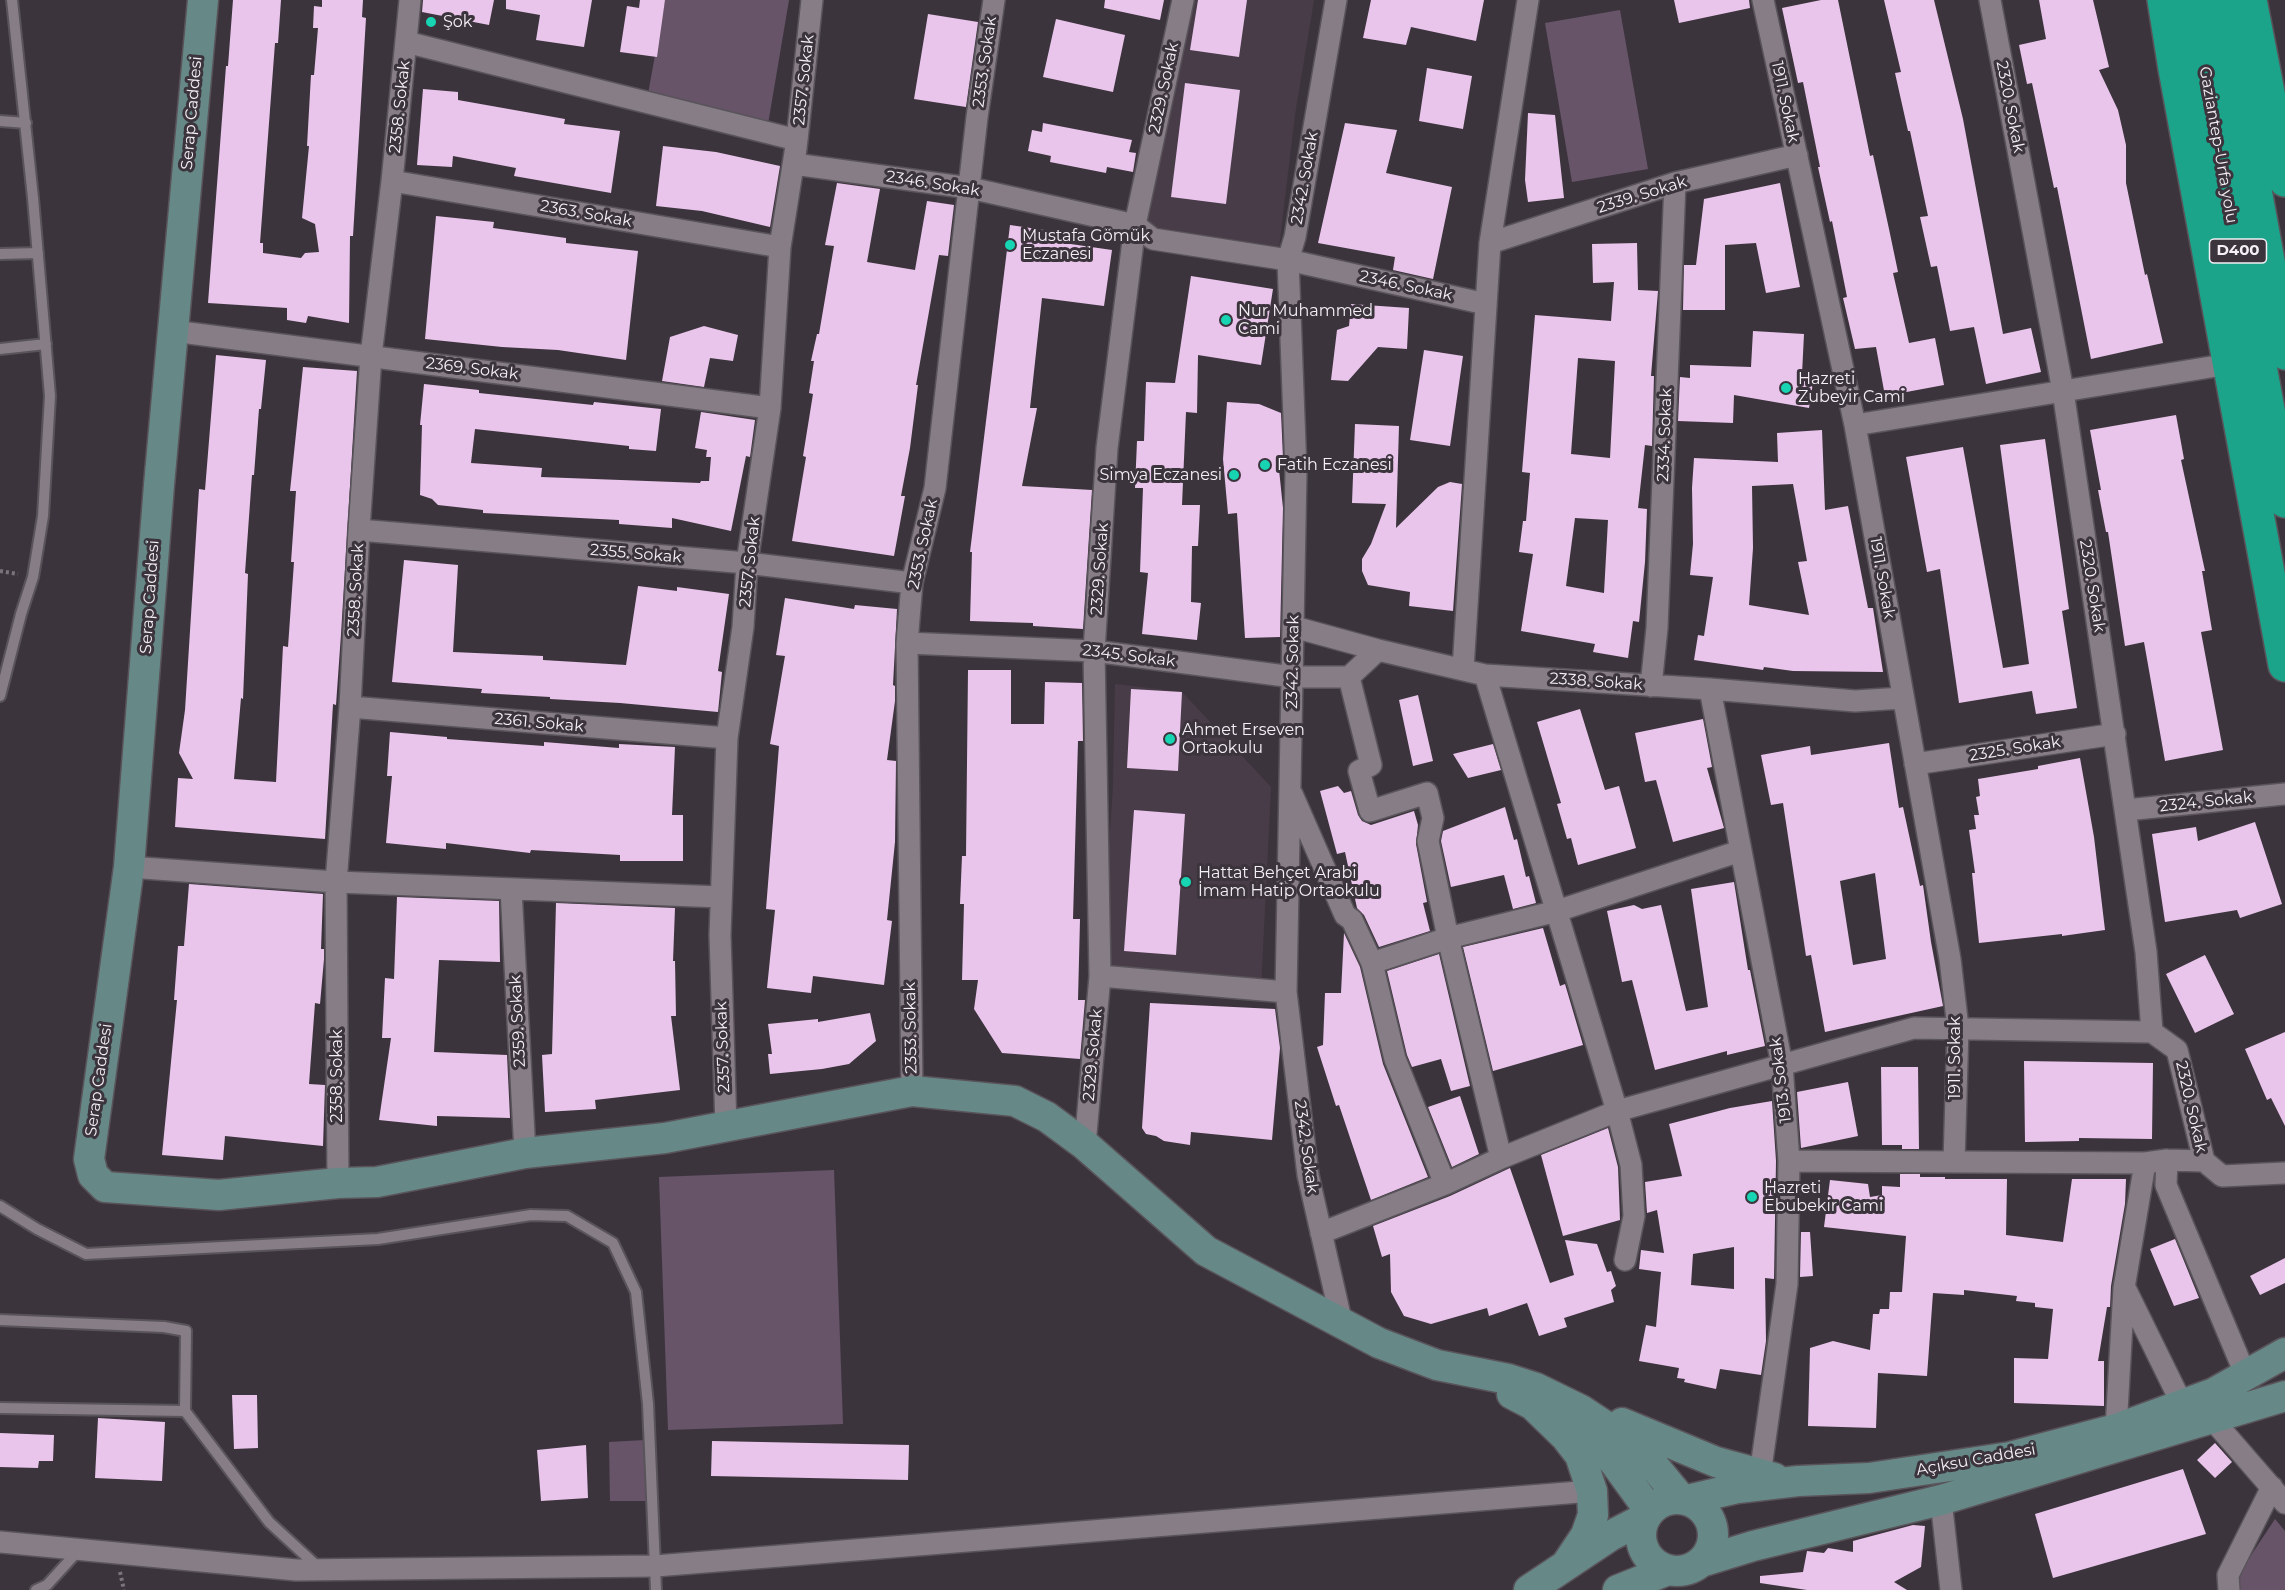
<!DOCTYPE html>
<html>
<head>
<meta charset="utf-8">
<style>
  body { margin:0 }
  canvas { display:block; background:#3c343d }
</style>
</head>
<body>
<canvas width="2285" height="1590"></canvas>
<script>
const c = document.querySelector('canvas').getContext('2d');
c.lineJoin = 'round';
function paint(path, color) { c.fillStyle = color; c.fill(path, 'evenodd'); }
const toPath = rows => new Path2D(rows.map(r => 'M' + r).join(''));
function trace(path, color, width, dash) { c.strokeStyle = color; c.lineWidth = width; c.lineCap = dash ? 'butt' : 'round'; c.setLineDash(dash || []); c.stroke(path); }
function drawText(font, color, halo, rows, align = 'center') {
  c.font = font + ' Montserrat,sans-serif'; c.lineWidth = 6; c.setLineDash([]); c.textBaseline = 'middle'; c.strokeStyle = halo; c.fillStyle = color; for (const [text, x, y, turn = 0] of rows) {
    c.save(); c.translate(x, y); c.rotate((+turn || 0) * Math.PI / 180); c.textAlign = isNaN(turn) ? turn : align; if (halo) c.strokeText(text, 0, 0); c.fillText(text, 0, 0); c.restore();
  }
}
const built = toPath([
  [1176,0,1314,0,1295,114,1279,248,1145,230],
  [1115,684,1182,692,1271,787,1261,988,1100,976,1113,788]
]);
const green = toPath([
  [665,0,789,0,767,130,646,105],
  [1620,10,1648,169,1572,182,1545,23],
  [834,1170,843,1424,668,1430,659,1177],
  [645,1440,647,1501,610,1501,609,1442],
  [2275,1519,2285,1531,2285,1590,2240,1590,2238,1575]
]);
const building = toPath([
  [233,0,281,0,278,43,275,43,260,243,263,243,263,253,301,258,305,253,319,252,315,224,302,218,309,146,307,146,311,75,314,75,318,28,313,28,314,6,322,7,322,0,363,0,362,17,366,18,353,236,350,236,349,323,308,316,306,323,287,320,287,308,208,303,226,66,228,66],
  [423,0,494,0,489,25,422,12],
  [506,0,592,0,584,47,536,40,540,15,506,9],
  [640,0,665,0,657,57,620,52,627,6,639,8],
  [1105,0,1164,0,1160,20,1104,8],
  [1198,0,1247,0,1239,57,1190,50],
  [1371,0,1484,0,1476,41,1411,27,1406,45,1363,38],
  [1674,0,1749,0,1750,8,1679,23],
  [1821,0,1838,0,1870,156,1873,155,1889,229,1898,272,1893,273,1909,343,1935,338,1944,385,1885,396,1876,347,1855,349,1843,298,1847,297,1832,221,1830,222,1818,167,1820,167,1803,82,1798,83,1782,8],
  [1884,0,1934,0,1963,119,2003,334,2031,328,2041,372,1986,384,1974,327,1950,331,1937,266,1931,267,1920,217,1928,216,1910,131,1908,131,1895,73,1901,72],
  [2039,0,2093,0,2109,67,2099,70,2118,110,2126,145,2126,183,2145,275,2147,274,2163,343,2091,359,2057,187,2054,188,2032,83,2027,84,2019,45,2046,39],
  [928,14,978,22,966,107,914,99],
  [1056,19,1125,35,1113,92,1043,77],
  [1427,68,1472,76,1463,129,1419,121],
  [1185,83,1240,90,1226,204,1171,197],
  [423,89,458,92,458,100,565,119,564,124,620,131,611,193,514,176,516,168,453,156,452,167,417,165],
  [1528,113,1555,115,1564,198,1528,202,1525,180],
  [1043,123,1132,140,1129,152,1136,153,1133,172,1107,167,1106,173,1050,162,1051,156,1028,151,1032,130,1042,132],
  [1345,123,1397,130,1386,173,1452,187,1433,279,1393,270,1395,257,1318,243],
  [663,146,716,152,780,166,770,227,702,211,656,206],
  [837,183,880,189,867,262,915,270,927,201,954,205,948,256,939,255,916,385,918,385,910,448,901,496,905,496,894,556,792,541,806,457,803,456,813,394,809,393,814,361,811,361,817,334,819,334,834,246,825,245],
  [1780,183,1800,287,1766,293,1756,243,1725,245,1725,310,1683,310,1684,265,1696,265,1704,199],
  [436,216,494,222,493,228,566,238,566,243,638,251,626,360,558,350,502,347,425,339],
  [1010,225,1051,231,1050,241,1112,250,1104,306,1042,298,1030,408,1037,408,1022,486,1092,490,1083,629,1033,626,1033,623,970,621,972,552,970,552],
  [1637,243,1638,290,1658,291,1651,376,1654,376,1652,446,1645,445,1638,508,1647,509,1645,562,1639,622,1633,621,1628,658,1593,652,1595,644,1521,631,1533,554,1519,552,1523,521,1526,521,1530,473,1522,472,1535,315,1611,321,1614,282,1593,283,1592,244],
  [1578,358,1615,361,1610,458,1571,454],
  [1575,518,1608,520,1604,593,1566,586],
  [1191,276,1273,289,1261,365,1198,355,1197,413,1186,412,1182,505,1200,505,1198,546,1192,546,1191,602,1201,603,1197,640,1142,634,1148,573,1140,572,1143,488,1135,488,1137,441,1144,441,1146,382,1175,383],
  [1351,304,1409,308,1407,349,1378,347,1348,381,1331,380,1337,330,1349,326],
  [704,326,738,335,733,361,710,358,704,387,662,381,670,337],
  [1753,331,1804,334,1802,374,1814,376,1809,408,1734,395,1733,423,1678,421,1680,377,1690,378,1690,365,1751,367],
  [1424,350,1463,356,1450,446,1410,440],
  [216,355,266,360,261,409,259,409,254,475,252,475,245,573,248,574,243,699,241,698,234,779,276,782,283,646,288,647,294,562,291,562,296,491,290,491,303,367,357,371,341,634,336,705,333,704,325,839,175,827,178,778,193,779,179,753,185,710,199,489,205,490],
  [424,384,479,390,479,393,593,405,594,402,661,409,656,451,629,449,629,446,475,429,471,463,542,468,541,477,700,483,701,481,709,481,711,457,706,457,707,450,695,448,701,412,755,420,750,457,746,456,731,531,672,518,672,528,619,524,619,520,483,513,483,510,438,505,432,499,420,495,422,425,420,425],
  [1227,402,1259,404,1281,413,1283,458,1278,460,1283,508,1280,637,1245,638,1237,513,1228,514,1223,459],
  [2176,415,2184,459,2181,460,2205,571,2202,571,2212,630,2201,632,2223,750,2165,761,2144,642,2125,646,2108,532,2106,532,2098,490,2101,490,2090,430],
  [1355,424,1399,426,1396,528,1438,487,1450,482,1462,484,1453,611,1409,606,1410,592,1368,585,1362,571,1362,559,1371,544,1386,504,1352,503],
  [1822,430,1825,510,1848,506,1868,608,1873,608,1883,672,1793,671,1764,667,1763,670,1694,660,1698,635,1704,636,1713,577,1690,575,1693,544,1692,488,1694,458,1778,462,1777,433],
  [1793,484,1807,561,1798,562,1809,615,1749,605,1753,548,1752,486],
  [2045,439,2069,609,2062,611,2077,708,2036,714,2032,691,1959,703,1940,569,1927,572,1906,457,1963,447,2003,668,2029,664,2000,445],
  [404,560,458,565,453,652,543,656,543,660,626,665,638,586,677,591,677,587,729,594,718,671,722,672,718,712,620,703,550,699,550,697,481,693,482,689,392,682],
  [785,598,854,609,855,605,897,609,893,685,895,686,895,701,887,760,896,761,895,842,887,920,892,921,884,985,813,976,811,993,767,988,775,910,766,909,779,746,770,744,785,656,776,655],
  [968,670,1011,670,1011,724,1044,724,1045,682,1082,683,1083,741,1078,741,1073,919,1080,919,1078,1000,1085,1000,1080,1059,1002,1053,974,1009,978,980,962,980,964,904,960,904,962,856,966,856],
  [1131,689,1182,692,1178,771,1127,768],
  [1418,695,1433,761,1413,766,1399,700],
  [1580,709,1605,790,1619,786,1636,848,1578,865,1571,838,1567,839,1557,804,1561,803,1537,722],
  [1703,719,1712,767,1707,768,1724,828,1673,842,1656,780,1645,782,1635,733],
  [390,732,447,737,447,739,544,746,544,742,619,748,619,744,675,747,672,815,683,815,683,861,620,861,620,855,531,850,530,853,446,843,446,849,386,843,392,776,387,776],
  [1889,743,1899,808,1903,807,1920,886,1923,885,1931,942,1943,1006,1825,1032,1811,955,1806,956,1783,803,1771,805,1761,755,1810,746,1811,755],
  [1875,873,1886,959,1853,965,1840,881],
  [1493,744,1501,770,1468,778,1453,754],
  [2080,758,2094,837,2105,930,2062,936,2062,934,1979,943,1972,873,1975,873,1969,830,1976,829,1974,815,1979,815,1976,797,1980,796,1978,779,2038,769,2038,766],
  [1338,786,1344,793,1351,791,1358,815,1362,821,1371,825,1414,811,1418,825,1416,844,1427,902,1423,903,1430,931,1379,947,1364,915,1357,908,1345,852,1337,854,1320,791],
  [1505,807,1514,840,1517,839,1526,877,1529,876,1536,903,1513,909,1504,875,1451,887,1441,841,1443,831],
  [1134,810,1185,814,1176,955,1124,951],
  [2255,822,2282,904,2240,918,2237,910,2165,922,2152,834,2196,827,2198,841],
  [1734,882,1748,970,1750,970,1765,1046,1727,1055,1727,1051,1655,1070,1632,980,1622,982,1607,911,1634,905,1642,909,1661,905,1686,1011,1708,1007,1691,889],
  [189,884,323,894,321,949,324,949,324,959,320,1004,315,1003,309,1084,325,1085,323,1146,225,1136,223,1160,162,1155,177,1000,174,1000,178,946,184,946],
  [397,897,499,901,500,962,439,960,434,1052,507,1055,510,1118,437,1116,437,1126,379,1120,391,1038,382,1038,385,978,394,979],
  [556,903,675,908,673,961,675,961,676,1016,671,1016,680,1090,595,1100,596,1109,545,1112,542,1055,552,1054],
  [1543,928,1560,986,1565,984,1583,1045,1493,1071,1463,947],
  [1344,933,1360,967,1383,1064,1428,1177,1371,1200,1339,1105,1336,1106,1317,1047,1323,1045,1325,993,1341,993],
  [1439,954,1470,1086,1451,1091,1441,1059,1412,1067,1407,1055,1387,971],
  [2205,955,2234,1014,2195,1033,2166,974],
  [1150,1003,1275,1009,1280,1048,1272,1140,1191,1132,1190,1145,1164,1141,1156,1136,1146,1134,1142,1128],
  [870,1013,876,1041,849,1064,822,1069,770,1074,768,1054,772,1054,768,1024,818,1019,818,1022],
  [2285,1032,2285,1126,2271,1098,2267,1100,2245,1049],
  [2024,1061,2153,1063,2152,1139,2079,1138,2079,1141,2025,1142],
  [1881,1067,1918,1067,1919,1149,1902,1149,1902,1145,1882,1145],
  [1848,1082,1858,1136,1801,1148,1797,1092],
  [1460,1096,1479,1154,1452,1167,1428,1107],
  [1772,1101,1776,1161,1774,1279,1765,1278,1766,1341,1761,1375,1720,1369,1716,1389,1684,1382,1685,1379,1677,1378,1679,1368,1639,1361,1646,1325,1656,1327,1661,1272,1639,1269,1641,1250,1664,1253,1657,1210,1647,1213,1645,1182,1682,1176,1669,1124,1730,1108],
  [1734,1247,1734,1289,1691,1285,1693,1254],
  [1608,1128,1618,1167,1620,1220,1563,1236,1541,1155],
  [1510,1168,1550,1283,1574,1275,1565,1240,1597,1244,1607,1272,1611,1271,1616,1286,1611,1290,1614,1302,1564,1318,1567,1327,1539,1336,1527,1303,1489,1316,1487,1308,1431,1324,1404,1316,1391,1292,1390,1254,1382,1257,1373,1226,1450,1196],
  [1900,1174,1920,1174,1920,1177,1945,1177,1945,1179,2007,1179,2006,1235,2063,1242,2072,1179,2126,1179,2125,1204,2111,1286,2110,1307,2107,1307,2098,1361,2104,1361,2104,1406,2014,1403,2014,1358,2048,1359,2053,1309,2035,1307,2035,1303,2016,1301,2017,1296,1964,1290,1964,1295,1933,1293,1927,1376,1878,1373,1876,1428,1808,1426,1810,1348,1833,1341,1870,1350,1873,1314,1879,1314,1880,1309,1889,1309,1890,1292,1902,1292,1906,1236,1824,1227,1830,1180,1868,1184,1870,1197,1882,1195,1882,1186,1900,1187],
  [1801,1232,1810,1232,1813,1276,1800,1277],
  [2175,1239,2199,1298,2174,1306,2150,1249],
  [2285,1258,2285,1283,2260,1295,2250,1276],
  [232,1395,257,1395,258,1448,234,1449],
  [98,1418,165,1422,162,1481,95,1478],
  [0,1433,54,1435,53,1461,39,1461,38,1468,0,1467],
  [712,1441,909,1445,908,1480,711,1476],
  [2215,1443,2232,1462,2215,1478,2197,1460],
  [586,1445,588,1498,541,1501,537,1450],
  [2183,1469,2206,1534,2053,1578,2035,1514],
  [1913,1525,1925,1526,1921,1567,1894,1582,1907,1590,1807,1590,1760,1583,1760,1576,1803,1572,1807,1551,1824,1553,1828,1548,1853,1552,1853,1541]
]);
const path = toPath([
  [0,571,18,574],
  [120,1572,124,1590]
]);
const lane = toPath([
  [0,121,26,123],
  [0,254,38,253],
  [0,349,46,344],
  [0,696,21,614,33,577,43,516,50,396,33,198,12,0],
  [0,1206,37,1229,86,1254,378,1239,531,1215,567,1216,613,1243,636,1292,648,1404,656,1590],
  [0,1320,164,1327,186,1331,185,1411],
  [0,1408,185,1411,269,1522,320,1569],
  [36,1590,47,1585,78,1551]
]);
const street = toPath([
  [1336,0,1295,237,1288,260,1296,471,1286,992,1308,1175,1342,1324],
  [1763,0,1855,425,1950,959,1958,1028,1954,1162],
  [1990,0,2063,391,2146,952,2152,1032,2177,1050,2204,1161],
  [406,42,797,140,794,164,970,188,1135,225,1153,239,1288,260,1486,304],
  [392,181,780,247],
  [1490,243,1675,183,1797,155],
  [173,331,770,408],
  [1855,425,2229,364],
  [359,530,747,563,912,583],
  [1294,627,1378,650,1485,675,1710,689,1855,701,1903,698],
  [907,643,1094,651,1293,677,1349,677],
  [1378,650,1349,677,1371,765,1359,771,1370,811,1427,793,1433,818,1428,841,1448,938,1501,1158],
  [1463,669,1490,243,1528,0],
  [1485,675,1617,1111,1631,1165,1634,1216,1625,1260],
  [1651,686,1657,628,1675,183],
  [1710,689,1782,1065,1789,1161,1787,1284,1760,1475],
  [350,707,727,738],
  [1915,764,2115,734],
  [1292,794,1345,915,1352,920,1372,963,1395,1059,1445,1184,1501,1158,1617,1111,1914,1028,2152,1032],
  [2126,810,2285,794],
  [129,867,336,882,721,897],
  [511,889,525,1153],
  [1372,963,1448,938,1557,911,1740,851],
  [1100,976,1286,992],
  [912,1091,907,643,912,583,935,488,977,117,994,0],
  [726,1127,720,935,727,738,743,627,747,563,770,408,780,247,797,140,812,0],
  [1085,1145,1100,976,1094,651,1107,448,1135,225,1183,0],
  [2167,1160,2166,1185,2246,1376],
  [1789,1161,2145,1163,2167,1160,2204,1161,2222,1176,2285,1173],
  [338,1183,336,882,350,707,359,530,371,356,392,181,410,0],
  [1321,1233,1445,1184],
  [2125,1288,2182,1404],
  [2212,1419,2285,1503],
  [2116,1429,2124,1288,2145,1163],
  [1941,1500,1951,1590],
  [0,1542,296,1570,655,1566,1592,1491],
  [2229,1590,2228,1575,2272,1487]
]);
const secondary = toPath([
  [203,0,159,485,129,867,89,1159,93,1175,105,1187,219,1195,338,1183,377,1182,525,1153,665,1138,912,1091,1015,1101,1047,1117,1085,1145,1206,1251,1379,1343,1437,1365,1508,1379,1536,1388,1581,1410,1640,1449,1681,1499],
  [1512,1394,1533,1405,1566,1437,1580,1455,1592,1491,1593,1515,1586,1535,1566,1565],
  [1582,1422,1615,1463,1650,1511],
  [1622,1423,1716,1462,1774,1478],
  '1641 1535a36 36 0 1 1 72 0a36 36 0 1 1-72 0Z',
  [1687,1500,1738,1488,1798,1481,1869,1478,2010,1457,2116,1429,2214,1393,2285,1353],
  [1701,1562,1753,1546,1941,1500,2285,1396],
  [1529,1590,1610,1536,1645,1518],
  [1618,1590,1668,1570]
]);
const highway = toPath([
  [2164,0,2175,69,2285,665],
  [2192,0,2285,501],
  [2220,0,2285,353],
  [2250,0,2285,180]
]);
const markers = [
  [431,22,6,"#17d5b3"],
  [1010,245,6,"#17d5b3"],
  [1226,320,6,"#17d5b3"],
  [1786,388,6,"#17d5b3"],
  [1265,465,6,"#17d5b3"],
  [1234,475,6,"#17d5b3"],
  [1170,739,6,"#17d5b3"],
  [1186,882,6,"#17d5b3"],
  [1752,1197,6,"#17d5b3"]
];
const shields = [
  [2238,251,57]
];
const shieldNames = [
  ["D400",2238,251]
];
const poiNames = [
  ["Şok",443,22],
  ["Mustafa Gömük",1022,236],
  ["Eczanesi",1022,254],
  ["Nur Muhammed",1238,311],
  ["Cami",1238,329],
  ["Hazreti",1798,379],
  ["Zubeyir Cami",1798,397],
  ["Fatih Eczanesi",1277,465],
  ["Simya Eczanesi",1222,475,"right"],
  ["Ahmet Erseven",1182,730],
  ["Ortaokulu",1182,748],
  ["Hattat Behçet Arabi",1198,873],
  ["İmam Hatip Ortaokulu",1198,891],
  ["Hazreti",1764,1188],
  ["Ebubekir Cami",1764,1206]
];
const streetNames = [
  ["2353. Sokak",985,62,-82],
  ["2357. Sokak",804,80,-84],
  ["2329. Sokak",1164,88,-78],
  ["1911. Sokak",1785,102,78],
  ["2358. Sokak",400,107,-84],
  ["2320. Sokak",2010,107,79],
  ["Serap Caddesi",192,113,-85],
  ["Gaziantep-Urfa yolu",2218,145,80],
  ["2342. Sokak",1305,178,-80],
  ["2346. Sokak",933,184,9],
  ["2339. Sokak",1642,195,-17],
  ["2363. Sokak",586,214,10],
  ["2346. Sokak",1406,286,12],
  ["2369. Sokak",472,369,7],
  ["2334. Sokak",1665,435,-88],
  ["2353. Sokak",923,544,-78],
  ["2355. Sokak",636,554,5],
  ["2357. Sokak",750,562,-84],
  ["2329. Sokak",1100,569,-86],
  ["1911. Sokak",1882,578,80],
  ["2320. Sokak",2092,586,81],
  ["2358. Sokak",356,590,-87],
  ["Serap Caddesi",150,597,-86],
  ["2345. Sokak",1129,656,7],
  ["2342. Sokak",1293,662,-89],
  ["2338. Sokak",1596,682,4],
  ["2361. Sokak",539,723,5],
  ["2325. Sokak",2015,749,-9],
  ["2324. Sokak",2206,802,-6],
  ["2359. Sokak",518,1021,-93],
  ["2353. Sokak",911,1028,-91],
  ["2357. Sokak",723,1047,-92],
  ["2329. Sokak",1093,1055,-85],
  ["1911. Sokak",1955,1058,-90],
  ["2358. Sokak",337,1076,-90],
  ["Serap Caddesi",99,1080,-82],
  ["1913. Sokak",1781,1080,-97],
  ["2320. Sokak",2191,1107,77],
  ["2342. Sokak",1306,1147,82],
  ["Açıksu Caddesi",1976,1460,-10]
];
paint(built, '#483c49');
paint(green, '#675469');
paint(building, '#e9c5eb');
trace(lane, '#59535a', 14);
trace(street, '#59535a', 24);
trace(secondary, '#59535a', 33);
trace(highway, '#59535a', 36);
trace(path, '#7b747c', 4, [3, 3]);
trace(lane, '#867d87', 10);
trace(street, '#867d87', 21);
trace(secondary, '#668988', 30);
trace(highway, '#1ba48a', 33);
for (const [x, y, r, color] of markers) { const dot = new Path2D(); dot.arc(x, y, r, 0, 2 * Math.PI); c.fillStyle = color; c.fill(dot); trace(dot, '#3c343d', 2); }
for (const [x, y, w] of shields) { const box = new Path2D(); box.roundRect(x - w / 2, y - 12, w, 24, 4.5); c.fillStyle = '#3c343d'; c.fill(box); trace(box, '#f4eff5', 1.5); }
drawText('bold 15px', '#f4eff5', null, shieldNames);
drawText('16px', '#f4eff5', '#3c343d', poiNames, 'left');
drawText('16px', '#f4eff5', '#3c343d', streetNames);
</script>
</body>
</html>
